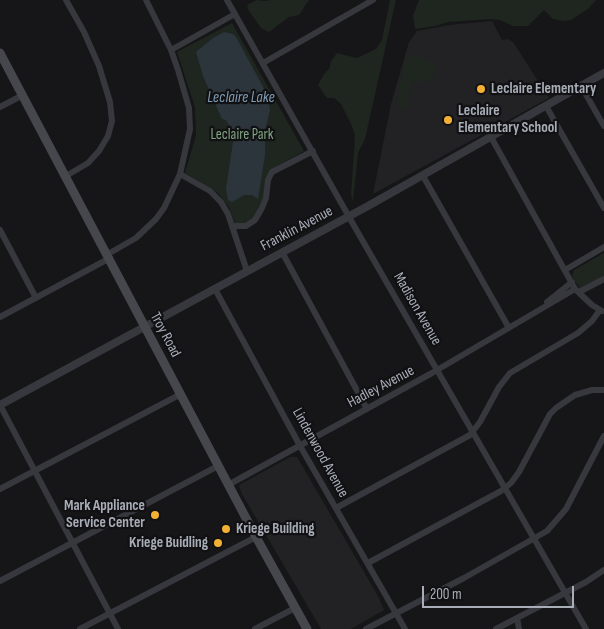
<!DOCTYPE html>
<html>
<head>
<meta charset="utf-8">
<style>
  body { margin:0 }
  #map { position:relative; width:604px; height:629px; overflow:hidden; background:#161618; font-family:"Sofia Sans Condensed",sans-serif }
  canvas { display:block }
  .scale { position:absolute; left:422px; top:586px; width:152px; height:22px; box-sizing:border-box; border:2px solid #a8adb8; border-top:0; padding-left:6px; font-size:15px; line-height:18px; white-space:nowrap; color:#a8adb8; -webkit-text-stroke:4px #111113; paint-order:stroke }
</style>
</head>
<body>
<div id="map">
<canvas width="604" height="629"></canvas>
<div class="scale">200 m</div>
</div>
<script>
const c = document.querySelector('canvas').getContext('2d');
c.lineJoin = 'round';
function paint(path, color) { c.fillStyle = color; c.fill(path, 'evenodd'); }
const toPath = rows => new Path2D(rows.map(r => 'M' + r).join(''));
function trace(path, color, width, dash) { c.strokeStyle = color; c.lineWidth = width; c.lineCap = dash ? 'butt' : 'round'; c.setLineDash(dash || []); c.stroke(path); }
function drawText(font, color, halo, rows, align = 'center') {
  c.font = font + ' "Sofia Sans Condensed",sans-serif'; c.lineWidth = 4.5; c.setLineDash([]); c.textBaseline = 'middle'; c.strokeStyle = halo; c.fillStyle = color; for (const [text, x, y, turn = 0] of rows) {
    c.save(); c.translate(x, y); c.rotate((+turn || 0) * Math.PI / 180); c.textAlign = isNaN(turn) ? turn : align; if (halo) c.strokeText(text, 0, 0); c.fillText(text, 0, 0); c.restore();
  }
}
const built = toPath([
  [492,21,502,40,508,39,513,42,549,98,373,194,391,104,409,42,417,31,449,25],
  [290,457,297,457,378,596,384,610,351,629,321,629,242,494,239,485]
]);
const green = toPath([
  [257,0,266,1,269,0,309,0,299,15,289,17,269,32,261,28,249,11,247,5],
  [390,0,396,0,365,139,358,153,353,201,351,195,355,136,352,126,341,104,334,98,327,98,318,85,324,74,329,69,331,61,337,53,357,58,376,49,382,40],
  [419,0,596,0,588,9,571,20,563,21,553,19,544,10,528,26,513,26,500,20,490,19,448,22,436,26,415,29,413,16],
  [232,23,304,151,275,167,269,175,261,207,252,221,240,225,235,223,229,207,218,193,185,173,196,135,195,107,177,52],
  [411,56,418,56,424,60,436,62,435,75,432,78,425,82,415,82,409,88,408,109,404,111,398,104,398,93,405,61],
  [604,253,604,277,580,289,572,276,574,270]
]);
const water = toPath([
  [224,32,233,34,236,37,267,94,270,110,265,131,265,155,258,199,252,195,244,195,232,202,228,200,226,189,233,142,231,128,226,120,222,119,203,76,196,52,213,38]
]);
const minor = toPath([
  [66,0,84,32,99,66,110,102,112,121,108,136,99,151,88,163,66,176],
  [227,0,353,224,586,629],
  [171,50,235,14],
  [263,63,373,0],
  [581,86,604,126],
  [546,106,604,208],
  [0,107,23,95],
  [491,137,575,289,592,305,602,311],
  [180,174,210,191,221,202,228,214,247,271],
  [423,176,509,328],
  [232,226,246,226,255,220,262,208,266,198,268,180,272,172,313,151],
  [0,230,36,298],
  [282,252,367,409],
  [108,254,136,238,156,219,164,208,180,174,190,129,189,108,178,70,171,50,146,0],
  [565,270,604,247],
  [215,289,299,444,405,629],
  [579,292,604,279],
  [547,302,572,282],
  [0,317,110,258],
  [0,405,118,629],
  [228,485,432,373,575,289],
  [0,489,181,394],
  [336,508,470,435,480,422,499,387,510,373,578,333,592,321,600,310],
  [368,563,501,491,511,483,519,472,550,414,556,408,575,395,592,390,604,390],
  [0,581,218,466],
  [517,618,519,629],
  [80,629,256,537],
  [255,629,295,608],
  [366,629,464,578,547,531,566,509,604,436],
  [496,629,586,582,604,570]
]);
const tertiary = toPath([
  [0,405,368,206,604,73]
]);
const secondary = toPath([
  [0,53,256,537,307,629]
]);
const markers = [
  [481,89,5,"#f2b134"],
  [448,120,5,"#f2b134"],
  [155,515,5,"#f2b134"],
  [226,529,5,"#f2b134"],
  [218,543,5,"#f2b134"]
];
const poiNames = [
  ["Leclaire Elementary",491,89],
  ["Leclaire",458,111],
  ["Elementary School",458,128],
  ["Mark Appliance",145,506,"right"],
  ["Service Center",145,523,"right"],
  ["Kriege Building",236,529],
  ["Kriege Buidling",208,543,"right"]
];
const parkNames = [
  ["Leclaire Park",242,135]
];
const streetNames = [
  ["Franklin Avenue",297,229,-28],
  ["Madison Avenue",417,309,60],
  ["Troy Road",165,335,62],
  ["Hadley Avenue",381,387,-28],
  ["Lindenwood Avenue",320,453,61]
];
const waterNames = [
  ["Leclaire Lake",241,98]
];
paint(built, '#222225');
paint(green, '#1e261f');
paint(water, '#2c353c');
trace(minor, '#37383d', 6);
trace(tertiary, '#37383d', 8);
trace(secondary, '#45474d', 9);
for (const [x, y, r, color] of markers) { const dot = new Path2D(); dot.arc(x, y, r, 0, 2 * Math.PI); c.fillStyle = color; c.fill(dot); trace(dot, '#111113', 2); }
drawText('bold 15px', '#a8adb8', '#111113', poiNames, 'left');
drawText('15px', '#7fa381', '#111113', parkNames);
drawText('15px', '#a8adb8', '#111113', streetNames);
drawText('italic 16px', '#7f9bb3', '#111113', waterNames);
</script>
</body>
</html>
